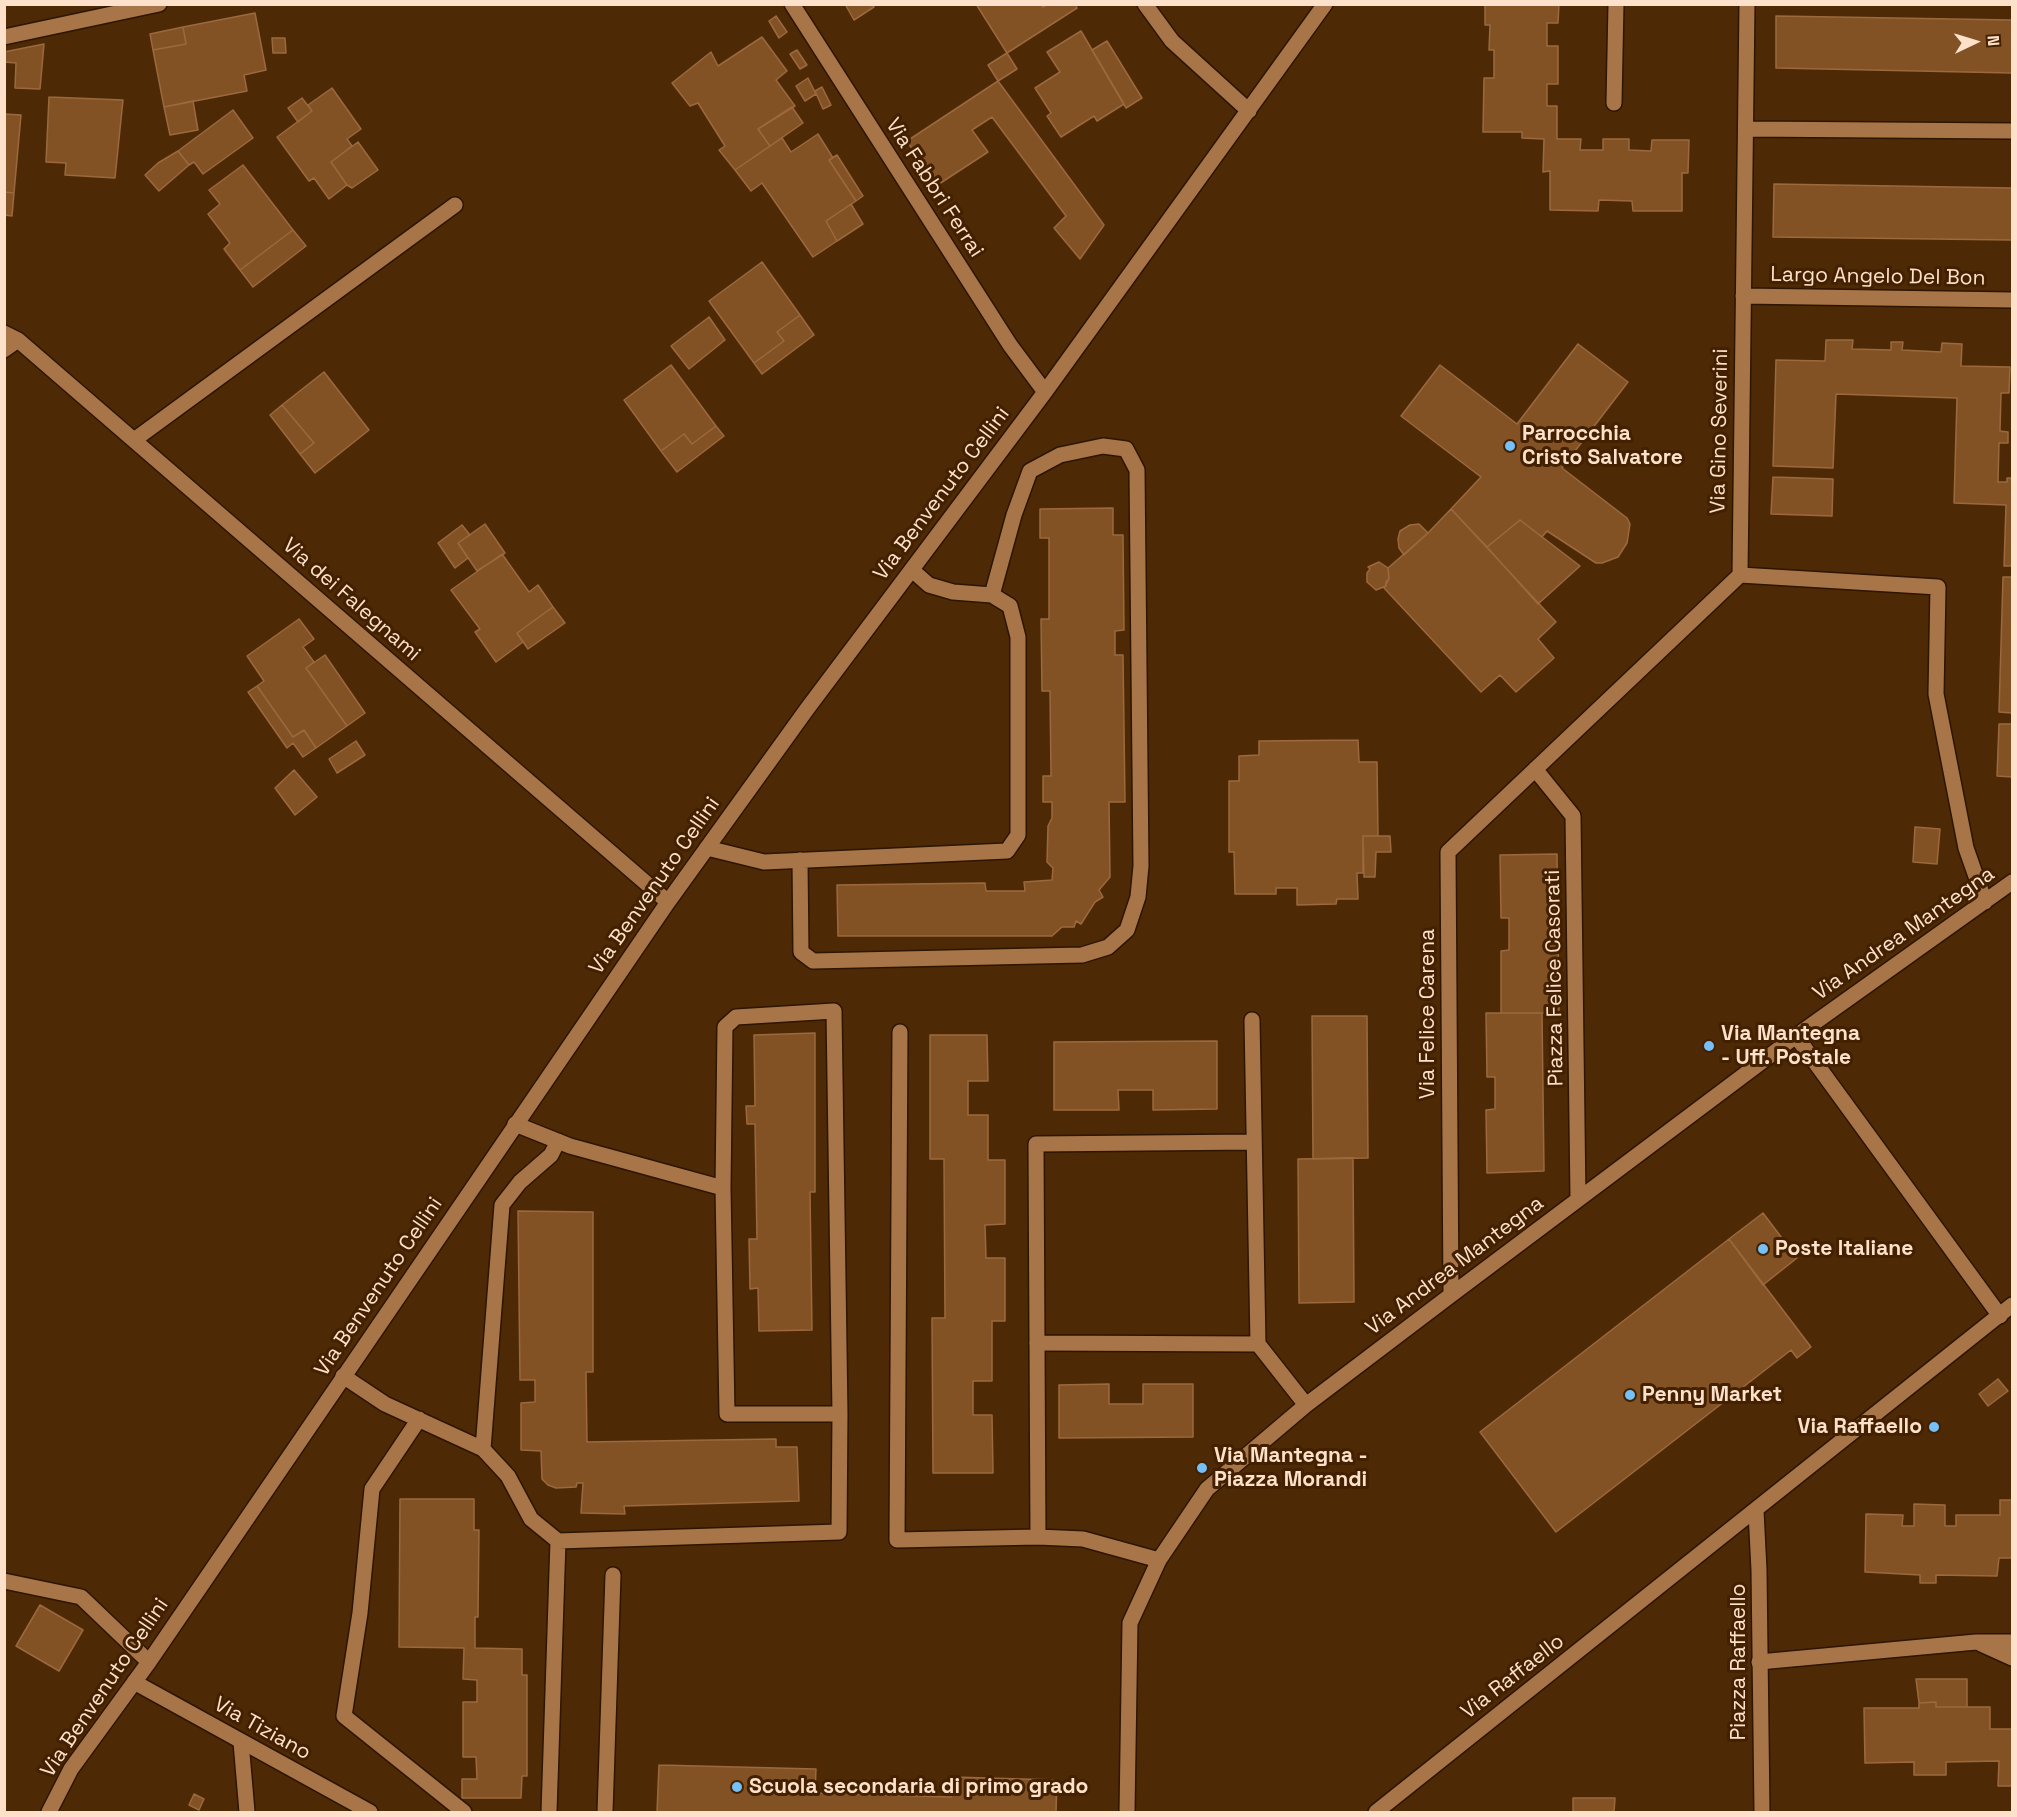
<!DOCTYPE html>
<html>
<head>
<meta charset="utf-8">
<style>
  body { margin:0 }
  #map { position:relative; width:2017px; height:1817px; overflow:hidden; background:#4d2a05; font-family:"Space Grotesk",sans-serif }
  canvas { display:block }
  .frame { position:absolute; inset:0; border:6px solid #fee1ca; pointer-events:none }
  .north { position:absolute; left:1945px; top:12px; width:60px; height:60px; -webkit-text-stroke:4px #422000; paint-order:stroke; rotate:86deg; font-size:16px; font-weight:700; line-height:24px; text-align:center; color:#fee1ca }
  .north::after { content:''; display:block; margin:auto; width:21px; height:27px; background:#fee1ca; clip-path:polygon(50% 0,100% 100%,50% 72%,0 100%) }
</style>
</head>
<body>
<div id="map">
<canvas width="2017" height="1817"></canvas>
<div class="frame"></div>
<div class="north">N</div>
</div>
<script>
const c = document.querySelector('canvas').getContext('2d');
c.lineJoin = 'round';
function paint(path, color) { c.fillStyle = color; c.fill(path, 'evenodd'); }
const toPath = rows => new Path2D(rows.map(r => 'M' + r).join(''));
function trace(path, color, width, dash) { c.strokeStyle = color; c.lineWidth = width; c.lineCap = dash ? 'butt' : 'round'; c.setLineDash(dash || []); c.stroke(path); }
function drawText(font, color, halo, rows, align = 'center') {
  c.font = font + ' "Space Grotesk",sans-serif'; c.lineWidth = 6; c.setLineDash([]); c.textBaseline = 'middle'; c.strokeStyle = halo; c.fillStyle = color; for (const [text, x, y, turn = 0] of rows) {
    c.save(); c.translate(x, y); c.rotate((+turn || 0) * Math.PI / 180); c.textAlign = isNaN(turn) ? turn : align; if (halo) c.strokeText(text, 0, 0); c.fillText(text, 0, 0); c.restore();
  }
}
const building = toPath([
  [845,4,872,4,874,7,854,20,845,4],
  [976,4,1042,4,1043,7,1048,4,1075,4,1077,8,1007,53,976,4],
  [1485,4,1559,4,1558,23,1547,23,1547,46,1558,46,1558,84,1547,84,1547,106,1557,106,1557,139,1581,139,1580,150,1603,150,1603,139,1629,139,1629,150,1651,151,1652,140,1689,140,1688,173,1682,173,1682,211,1633,211,1632,201,1599,200,1598,211,1550,210,1550,171,1543,172,1544,139,1522,138,1522,132,1483,132,1484,78,1494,78,1494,50,1489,50,1490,25,1485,25,1485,4],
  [255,13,266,70,244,75,247,91,164,107,153,50,186,44,183,27,255,13],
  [776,16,787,32,779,38,769,21,776,16],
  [1776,16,2012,20,2012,73,1776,68,1776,16],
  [183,27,186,44,153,50,150,34,183,27],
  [1081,31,1124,104,1097,121,1094,116,1061,137,1047,116,1051,113,1035,88,1060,72,1047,52,1081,31],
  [762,37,787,71,776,80,795,106,758,129,770,146,735,170,719,150,725,146,698,103,690,106,672,83,711,52,718,66,762,37],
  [272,38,285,38,286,53,273,53,272,38],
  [1107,41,1142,98,1126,108,1092,50,1107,41],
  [44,44,40,89,15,88,16,63,4,62,4,52,44,44],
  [797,50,807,65,800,69,790,54,797,50],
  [1007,53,1017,69,998,81,988,65,1007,53],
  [808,78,816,94,805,101,796,86,808,78],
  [998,81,1104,225,1080,259,1054,228,1066,216,992,117,972,130,988,152,936,186,907,141,998,81],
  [822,87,831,105,823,109,815,91,822,87],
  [332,88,361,129,347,139,352,146,331,162,347,185,329,199,314,178,309,181,277,137,312,111,308,105,332,88],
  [49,97,123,100,115,178,65,175,66,163,46,162,49,97],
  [302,98,312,111,298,122,288,108,302,98],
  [193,101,198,130,170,135,164,107,193,101],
  [792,107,803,123,770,146,758,129,792,107],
  [233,110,253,138,203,174,194,162,189,165,178,151,233,110],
  [4,114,21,115,14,193,4,192,4,114],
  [818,134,833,158,829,160,856,201,826,221,837,241,813,257,762,183,751,191,735,170,782,138,791,152,818,134],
  [358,142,378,170,352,188,347,185,331,162,358,142],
  [178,151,189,165,159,191,145,175,158,163,178,151],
  [837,155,863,196,856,201,829,160,837,155],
  [243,165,293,230,240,270,224,249,230,243,208,214,220,204,209,190,243,165],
  [1774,184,2012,188,2012,240,1773,237,1774,184],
  [4,192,14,193,12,216,4,215,4,192],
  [851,204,863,224,837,241,826,221,851,204],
  [293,230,306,246,253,287,240,270,293,230],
  [762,262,800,315,777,332,784,341,754,363,709,301,762,262],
  [800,315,814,335,762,374,754,363,784,341,777,332,800,315],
  [709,317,725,340,689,369,671,346,709,317],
  [1826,340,1853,340,1852,349,1891,350,1891,342,1903,342,1902,350,1941,352,1942,343,1962,344,1961,366,2010,367,2009,393,2001,393,2000,431,2008,432,2008,443,1999,443,1998,482,2007,482,2007,478,2012,478,2012,566,2004,566,2006,505,1954,503,1957,398,1836,394,1833,468,1773,466,1776,360,1825,361,1826,340],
  [1578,344,1628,382,1562,468,1627,518,1630,524,1627,543,1618,557,1602,563,1596,563,1547,531,1542,537,1520,520,1487,547,1451,509,1481,477,1401,416,1440,365,1517,424,1578,344],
  [671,365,716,426,692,444,684,434,661,451,624,400,671,365],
  [324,372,369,430,315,473,300,454,314,443,282,405,324,372],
  [282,405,314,443,300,454,270,415,282,405],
  [716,426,724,436,677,472,661,451,684,434,692,444,716,426],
  [1773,477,1833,479,1832,516,1771,514,1773,477],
  [1113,508,1113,535,1123,535,1124,630,1115,631,1115,655,1123,655,1125,802,1109,802,1110,877,1099,890,1103,897,1095,902,1081,924,1076,921,1074,927,1062,927,1052,936,838,936,837,885,985,883,986,891,1025,891,1024,882,1052,880,1053,868,1047,862,1048,826,1052,818,1052,802,1043,802,1043,776,1051,776,1050,691,1042,691,1041,619,1049,619,1049,538,1040,538,1040,509,1113,508],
  [1451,509,1556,622,1538,639,1554,658,1516,692,1500,675,1481,692,1384,588,1389,579,1388,568,1428,533,1451,509],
  [1520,520,1580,566,1538,604,1487,547,1520,520],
  [485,524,505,553,477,571,458,543,485,524],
  [1419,524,1428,533,1404,555,1399,548,1398,539,1400,531,1410,525,1419,524],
  [462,525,470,535,458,543,468,558,455,568,438,543,462,525],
  [502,554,529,592,538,585,553,607,517,633,523,642,496,662,475,632,480,629,451,590,502,554],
  [1379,562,1388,568,1389,579,1386,582,1386,586,1376,590,1367,582,1367,573,1370,569,1368,567,1379,562],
  [2003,577,2012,577,2012,713,1999,712,2003,577],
  [553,607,565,623,528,649,517,633,553,607],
  [299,619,314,639,303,647,314,662,306,668,347,726,316,748,304,730,293,737,257,686,264,681,247,656,299,619],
  [325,655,365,713,347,726,306,668,325,655],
  [257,686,293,737,304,730,316,748,303,757,293,743,287,748,248,692,257,686],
  [1999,724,2012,724,2012,777,1997,776,1999,724],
  [1358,740,1359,762,1377,762,1378,836,1363,836,1363,873,1357,873,1358,899,1337,899,1336,904,1297,905,1297,888,1276,888,1276,894,1235,894,1234,852,1229,852,1229,781,1239,781,1239,756,1259,755,1259,741,1358,740],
  [356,741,365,755,337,773,329,759,356,741],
  [294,770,317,797,295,815,275,788,294,770],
  [1915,827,1940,829,1937,864,1913,862,1915,827],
  [1363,836,1390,836,1391,852,1376,852,1375,877,1364,877,1363,836],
  [1557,854,1559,1013,1501,1013,1501,951,1509,950,1509,918,1501,918,1500,855,1557,854],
  [1486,1013,1542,1013,1544,1171,1487,1173,1486,1110,1495,1109,1495,1077,1487,1077,1486,1013],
  [1312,1016,1367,1016,1368,1158,1313,1159,1312,1016],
  [815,1033,815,1192,810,1192,812,1330,759,1331,758,1288,750,1289,749,1239,757,1239,755,1124,747,1124,746,1106,755,1106,754,1035,815,1033],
  [930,1035,987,1035,988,1081,968,1081,968,1115,988,1115,988,1160,1005,1160,1005,1224,985,1225,986,1258,1005,1258,1005,1321,992,1321,992,1381,973,1381,973,1415,992,1415,993,1473,933,1473,932,1318,945,1318,944,1159,930,1159,930,1035],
  [1217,1041,1217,1109,1153,1110,1153,1090,1118,1090,1119,1110,1054,1110,1054,1042,1217,1041],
  [1353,1158,1354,1302,1299,1303,1298,1159,1353,1158],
  [518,1211,593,1212,593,1372,586,1372,587,1442,776,1439,776,1447,797,1447,799,1501,624,1506,625,1514,581,1513,583,1483,577,1483,576,1487,556,1488,548,1485,542,1479,541,1451,521,1450,521,1403,535,1402,535,1380,520,1380,518,1211],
  [1763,1213,1797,1258,1763,1285,1729,1239,1763,1213],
  [1729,1239,1811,1347,1797,1358,1791,1350,1556,1532,1480,1432,1729,1239],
  [1998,1379,2008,1391,1988,1406,1979,1394,1998,1379],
  [1109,1384,1109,1404,1143,1404,1143,1384,1193,1384,1193,1437,1059,1438,1059,1385,1109,1384],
  [400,1499,474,1499,474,1530,479,1530,478,1617,475,1617,475,1648,522,1649,522,1675,527,1675,527,1776,522,1776,521,1798,462,1798,462,1779,477,1779,476,1757,463,1757,463,1702,477,1702,477,1680,463,1679,464,1648,399,1647,400,1499],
  [2000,1500,2012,1500,2012,1558,1999,1558,1997,1576,1936,1575,1936,1583,1920,1583,1920,1575,1865,1572,1866,1514,1903,1515,1902,1526,1914,1526,1914,1504,1945,1505,1945,1526,1956,1526,1956,1515,2000,1515,2000,1500],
  [40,1605,83,1630,59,1671,16,1646,40,1605],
  [1916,1679,1967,1679,1967,1707,1936,1707,1936,1702,1919,1703,1916,1679],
  [1936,1702,1936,1707,1990,1707,1990,1729,2012,1729,2012,1786,1998,1786,1999,1761,1946,1762,1946,1775,1914,1775,1914,1762,1865,1763,1864,1708,1919,1708,1919,1703,1936,1702],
  [659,1765,816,1769,815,1793,951,1797,952,1777,1057,1780,1056,1812,657,1812,659,1765],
  [194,1794,204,1799,199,1810,189,1805,194,1794],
  [1573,1798,1615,1798,1614,1812,1573,1812,1573,1798]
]);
const lane = toPath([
  [1614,103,1616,4],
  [707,848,764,862,1007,851,1018,835,1018,637,1010,606,992,595,953,592,929,585,912,570],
  [800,860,801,952,813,961,1082,955,1108,947,1127,930,1138,897,1141,866,1137,470,1126,449,1103,446,1060,455,1030,471,1014,515,992,595],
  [900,1032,897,1540,1038,1537,1083,1539,1159,1560],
  [1796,1036,2000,1316],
  [723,1188,725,1027,736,1017,834,1011,840,1414],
  [1037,1343,1038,1537],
  [343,1376,385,1404,483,1449,508,1476,531,1519,558,1541,839,1532,840,1414,727,1414,723,1188,570,1146,515,1124],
  [419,1419,372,1489,360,1613,344,1716,464,1812],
  [483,1449,502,1205,520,1182,551,1155,558,1141],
  [1981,1644,2012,1658],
  [1759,1662,1976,1642,2012,1642],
  [241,1742,247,1812],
  [549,1812,558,1541],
  [605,1812,613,1575]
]);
const street = toPath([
  [792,4,1010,345,1045,392],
  [1145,4,1172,41,1249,111],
  [4,37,159,4],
  [1746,129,2012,131],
  [1743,296,2012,300],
  [4,333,18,340,668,902],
  [4,350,18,340],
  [134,440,455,205],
  [1740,575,1938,587,1936,694,1966,848,1985,902],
  [1535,769,1573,816,1578,1199],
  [1252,1020,1258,1344,1306,1405],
  [1253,1142,1036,1144,1037,1343,1258,1344],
  [1451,1295,1448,852,1740,575,1747,4],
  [1756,1511,1759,1570,1762,1812],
  [4,1581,81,1597,149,1662],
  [134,1682,370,1812],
  [49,1812,71,1769,149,1662,668,902,807,709,1045,392,1325,4],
  [1127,1812,1130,1623,1159,1560,1207,1489,1306,1405,1451,1295,1796,1036,2012,882],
  [1376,1812,2012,1305]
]);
const markers = [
  [1510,446,6,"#75c0f6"],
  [1709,1046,6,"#75c0f6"],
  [1763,1249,6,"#75c0f6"],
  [1630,1395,6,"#75c0f6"],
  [1934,1427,6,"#75c0f6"],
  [1202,1468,6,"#75c0f6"],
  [737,1787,6,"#75c0f6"]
];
const streetNames = [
  ["Via Fabbri Ferrai",934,188,57],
  ["Largo Angelo Del Bon",1878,277,1],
  ["Via Gino Severini",1720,431,-89],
  ["Via Benvenuto Cellini",942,494,-53],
  ["Via dei Falegnami",351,600,41],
  ["Via Benvenuto Cellini",655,886,-55],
  ["Via Andrea Mantegna",1904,934,-35],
  ["Piazza Felice Casorati",1555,978,-91],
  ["Via Felice Carena",1428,1014,-90],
  ["Via Andrea Mantegna",1455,1266,-37],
  ["Via Benvenuto Cellini",379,1287,-56],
  ["Piazza Raffaello",1739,1662,-90],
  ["Via Raffaello",1513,1677,-38],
  ["Via Benvenuto Cellini",105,1688,-56],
  ["Via Tiziano",262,1729,29]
];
const poiNames = [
  ["Parrocchia",1522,434],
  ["Cristo Salvatore",1522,458],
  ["Via Mantegna",1721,1034],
  ["- Uff. Postale",1721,1058],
  ["Poste Italiane",1775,1249],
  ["Penny Market",1642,1395],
  ["Via Raffaello",1922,1427,"right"],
  ["Via Mantegna -",1214,1456],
  ["Piazza Morandi",1214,1480],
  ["Scuola secondaria di primo grado",749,1787]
];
paint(building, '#825225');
trace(building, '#9b693d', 1.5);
trace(lane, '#2d1500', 18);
trace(street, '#2d1500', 18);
trace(lane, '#a87549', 15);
trace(street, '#a87549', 15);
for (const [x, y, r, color] of markers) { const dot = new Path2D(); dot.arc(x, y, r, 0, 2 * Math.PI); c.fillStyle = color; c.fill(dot); trace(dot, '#422000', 2); }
drawText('21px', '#fee1ca', '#422000', streetNames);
drawText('bold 21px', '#fee1ca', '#422000', poiNames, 'left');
</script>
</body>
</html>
